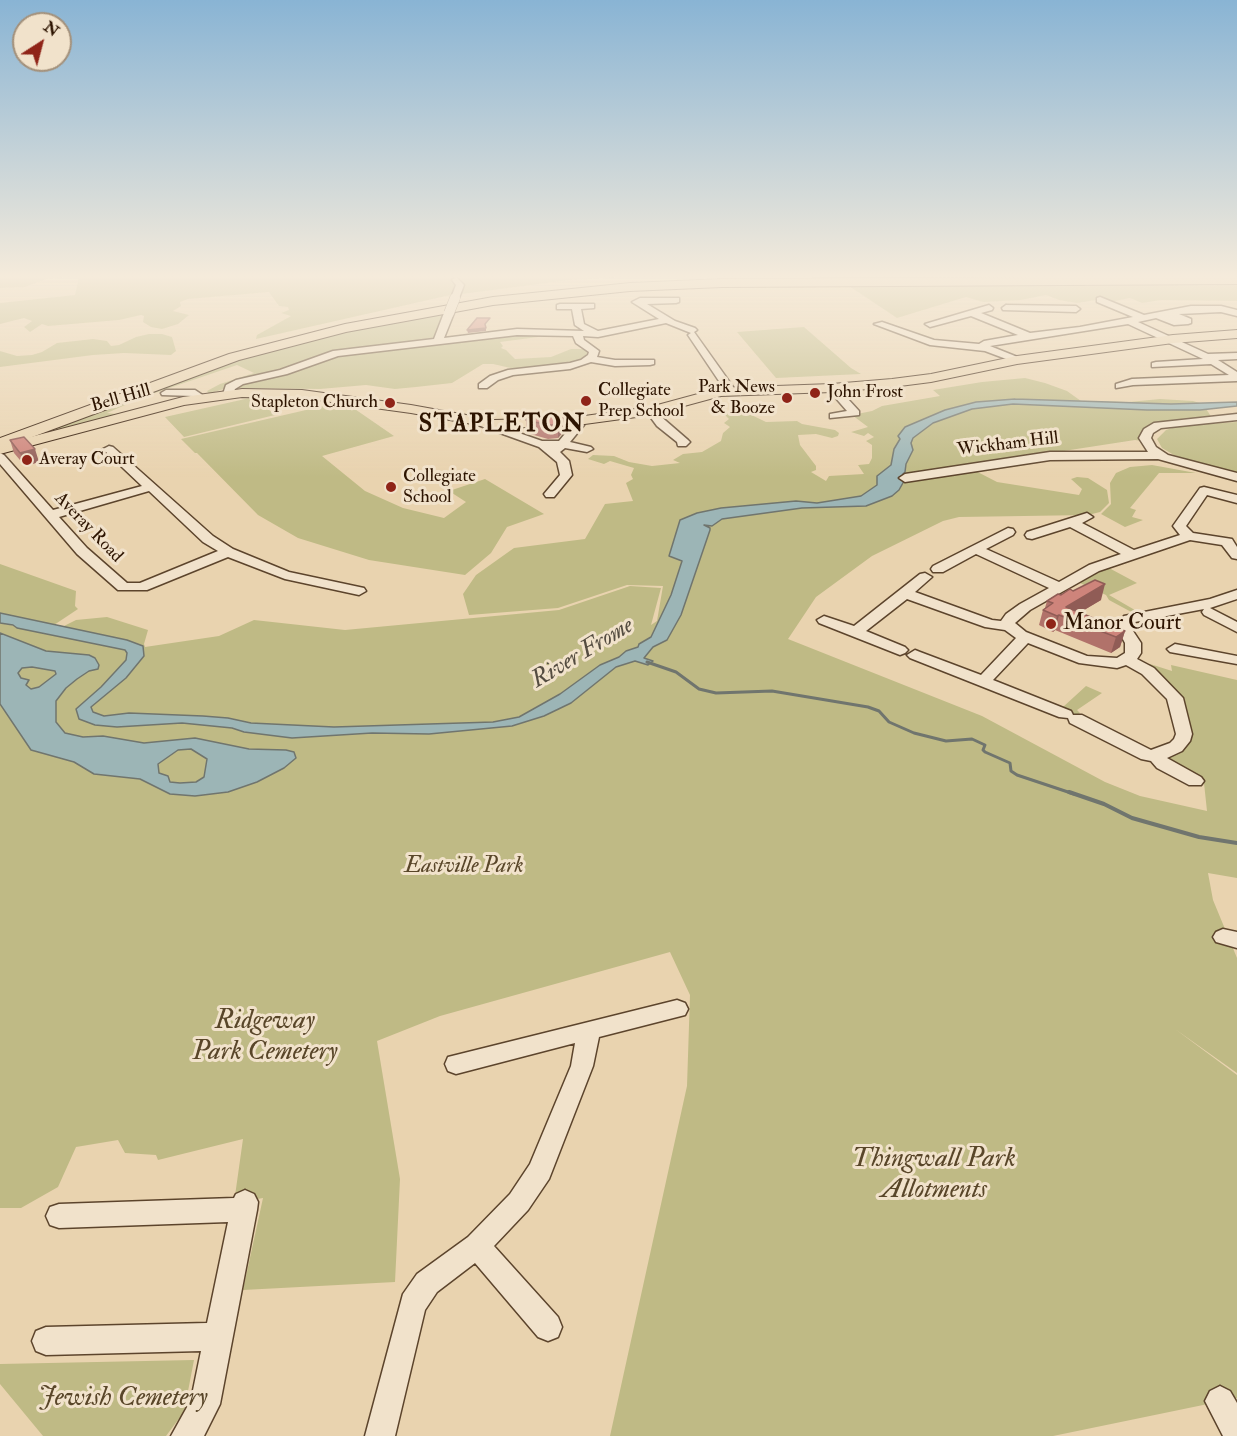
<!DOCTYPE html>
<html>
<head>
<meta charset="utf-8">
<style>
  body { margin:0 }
  #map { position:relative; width:1237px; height:1436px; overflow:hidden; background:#e9d3af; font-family:"IM FELL Double Pica",serif }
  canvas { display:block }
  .north { position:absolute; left:12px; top:12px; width:60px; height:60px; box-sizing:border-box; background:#f1e2cb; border:2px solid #a3907a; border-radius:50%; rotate:36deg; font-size:16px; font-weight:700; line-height:24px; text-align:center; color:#2d1401 }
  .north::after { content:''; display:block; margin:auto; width:21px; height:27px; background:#8f2418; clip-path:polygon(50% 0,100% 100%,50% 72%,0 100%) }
</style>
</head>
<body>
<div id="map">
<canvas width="1237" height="1436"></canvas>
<div class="north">N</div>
</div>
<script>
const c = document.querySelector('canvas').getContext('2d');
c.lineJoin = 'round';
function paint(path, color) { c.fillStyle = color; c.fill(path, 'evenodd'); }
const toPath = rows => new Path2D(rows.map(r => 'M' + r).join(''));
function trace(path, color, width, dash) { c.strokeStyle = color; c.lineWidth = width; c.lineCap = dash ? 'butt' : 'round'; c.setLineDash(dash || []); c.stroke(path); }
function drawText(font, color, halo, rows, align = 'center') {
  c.font = font + ' "IM FELL Double Pica",serif'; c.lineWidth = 6; c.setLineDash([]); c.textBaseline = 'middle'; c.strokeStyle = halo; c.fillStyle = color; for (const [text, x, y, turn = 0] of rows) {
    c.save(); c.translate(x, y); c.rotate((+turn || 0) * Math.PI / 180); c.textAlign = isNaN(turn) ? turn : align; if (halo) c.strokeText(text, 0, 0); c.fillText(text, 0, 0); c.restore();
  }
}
const green = toPath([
  [0,276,78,276,46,279,25,287,0,288],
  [79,276,641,276,570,280,446,296,256,339,257,335,291,316,281,313,289,310,288,307,279,306,269,292,188,299,180,302,181,306,173,311,189,315,178,324,162,329,151,327,143,322,144,316,141,315,119,320,48,326,42,324,30,332,24,327,32,321,24,318,0,324,0,303,75,295],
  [1237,285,1237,301,1161,300,1142,303,1130,298,1110,302,1102,299,1077,303,1059,300,1046,295,1021,300,983,302,966,297,897,318,849,286],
  [446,310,436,339,320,355,209,394,207,391,220,384,254,373,237,365,143,397,107,413,116,414,20,442,41,432,243,359,327,336],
  [804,327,851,368,861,374,776,378,737,332],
  [149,334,162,334,172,337,176,351,171,355,124,353,93,355,0,367,0,351,17,356,32,355,42,352,57,343,93,339,107,341,111,346,119,345,136,337],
  [540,334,538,337,500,342,503,346,501,348,506,350,515,359,551,357,571,349,589,349,590,355,578,363,515,369,493,364,483,364,452,383,416,387,395,389,366,385,320,389,238,388,242,384,326,357,487,336],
  [1025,378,1045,383,1067,391,1081,401,1129,402,1160,399,1193,401,1203,404,1212,418,1181,419,1154,424,1142,431,1142,441,1135,440,966,466,997,482,1079,495,1082,489,1071,479,1077,477,1088,478,1107,490,1109,503,1100,512,1088,515,959,517,943,521,872,556,816,597,788,639,982,716,1105,782,1140,796,1207,811,1204,783,1174,768,1169,762,1170,756,1191,740,1180,695,1146,666,1150,664,1172,671,1171,665,1237,680,1237,878,1208,873,1213,900,1237,958,1237,1073,1175,1029,1237,1075,1237,1398,1053,1436,610,1436,687,1086,690,995,670,952,440,1016,377,1041,400,1179,395,1282,243,1290,263,1198,234,1203,243,1139,158,1160,156,1155,125,1153,118,1140,76,1147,58,1187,21,1208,0,1208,0,623,50,633,76,620,107,617,148,630,144,644,145,647,219,636,254,620,345,630,559,610,630,586,661,588,651,625,657,621,663,586,627,585,558,608,469,615,463,594,476,575,514,548,585,539,605,504,633,501,626,483,633,479,631,475,634,468,610,461,604,464,588,459,593,455,614,456,629,462,652,466,680,463,673,460,683,454,702,452,721,441,723,433,730,427,724,423,729,419,725,415,731,409,739,409,766,422,797,421,802,424,835,430,839,433,838,436,832,438,816,434,798,435,800,445,816,466,816,470,811,472,826,481,829,476,864,474,858,465,869,464,872,458,872,445,866,441,874,437,868,433,864,436,851,432,868,427,852,415,872,411,882,406,940,396,933,390,982,382],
  [254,397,275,415,184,437,165,417],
  [336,403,349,405,394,436,322,456,365,491,403,508,444,518,466,502,449,491,485,479,544,514,507,527,491,553,465,575,369,560,298,538,258,515,197,453,195,453,181,439],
  [1237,422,1237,473,1206,466,1174,455,1162,448,1157,439,1166,430,1178,426],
  [1152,465,1196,473,1159,473,1130,508,1136,510,1132,517,1143,520,1125,527,1101,514,1111,504,1110,483,1116,473,1130,467],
  [0,564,76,591,75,606,78,609,54,625,0,613],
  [1109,568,1137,583,1109,595,1140,613,1135,614,1109,600,1106,595,1080,583,1101,570],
  [1086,686,1102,693,1077,710,1080,713,1076,717,1071,715,1073,711,1063,707],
  [194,1360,184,1412,166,1436,43,1436,0,1384,0,1364]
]);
const water = toPath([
  [1015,399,1171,404,1237,402,1237,406,1200,410,1147,410,1013,404,972,409,933,423,913,438,911,443,913,450,906,464,905,472,903,474,904,481,899,490,892,496,866,506,802,508,722,519,712,526,704,525,710,528,710,530,681,615,667,640,653,647,644,658,653,661,648,665,635,661,616,667,571,703,544,716,512,726,429,734,372,733,292,738,244,732,232,728,182,723,117,727,95,725,79,719,76,709,101,687,126,660,127,653,125,650,17,628,13,625,0,623,0,613,127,640,143,646,144,656,126,678,91,707,93,712,104,716,129,713,203,716,228,718,251,723,334,727,493,722,519,717,560,694,600,665,619,657,626,651,638,647,639,644,651,637,671,595,682,561,669,556,680,520,697,513,721,508,796,501,817,503,861,496,877,485,877,476,891,465,894,449,900,439,898,436,905,427,945,410,976,402,1015,399],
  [0,633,46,651,89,655,95,658,99,665,98,669,89,671,77,679,66,688,56,701,56,722,65,733,83,737,103,736,144,743,195,738,249,749,286,750,294,752,296,758,284,768,257,782,228,792,195,796,170,794,140,779,94,774,74,762,31,750,0,704,0,633],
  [32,667,55,671,56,674,39,687,31,689,26,685,29,680,21,678,18,673,22,668,32,667],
  [191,749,207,759,204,777,196,782,180,783,170,782,168,776,159,773,158,764,178,750,191,749]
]);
const streamFar1 = toPath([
  [647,662,676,672,699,689,716,693,772,691,868,707,879,711,889,722,914,733,946,741,972,739,985,745,983,750,985,752,1010,763,1011,771,1017,775,1074,794]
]);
const stream = toPath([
  [1069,792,1104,804,1132,818,1199,837,1237,843]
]);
const minor = toPath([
  [456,277,464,285,459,298,455,301,451,298,456,285,452,280,456,277],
  [1100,297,1144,315,1191,306,1221,306,1237,310,1237,316,1221,312,1179,314,1191,319,1191,323,1188,324,1174,325,1156,318,1138,322,1208,354,1237,353,1237,359,1218,360,1237,372,1237,381,1133,385,1116,388,1116,384,1132,379,1229,375,1211,364,1152,367,1152,363,1156,362,1203,359,1128,324,990,346,1020,358,1022,360,1017,363,985,351,930,345,874,324,882,322,934,340,979,344,984,341,1018,335,971,316,930,327,925,324,989,305,993,308,992,310,981,313,1030,333,1080,327,1133,317,1097,302,1097,298,1100,297],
  [640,298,679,298,679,302,676,303,647,304,675,321,695,328,697,330,694,332,736,391,735,393,727,393,688,335,691,333,666,323,598,337,583,336,584,340,599,351,597,357,615,360,654,360,654,364,650,365,615,366,591,362,570,369,513,375,498,380,487,388,479,388,479,384,490,376,508,370,570,363,581,360,588,355,589,352,576,343,573,336,517,335,338,356,287,374,243,384,235,389,232,396,223,394,226,385,236,380,280,370,333,351,434,339,444,313,449,310,454,313,444,338,517,329,584,331,575,325,572,309,557,309,557,305,560,304,594,304,594,308,581,309,584,324,598,331,659,319,632,302,640,298],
  [1006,305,1076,306,1080,309,1076,312,1003,310,1002,308,1006,305],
  [832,385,836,386,859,411,859,415,830,418,830,414,847,411,827,388,832,385],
  [166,390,195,390,207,398,202,401,193,396,162,395,161,393,166,390],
  [651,408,688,440,690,442,686,446,678,446,677,442,657,426,646,411,651,408],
  [1237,414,1237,420,1161,428,1153,433,1151,438,1156,447,1168,455,1237,473,1237,481,1158,459,1050,460,905,482,899,478,905,474,1050,452,1148,452,1139,438,1144,429,1154,423,1237,414],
  [479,419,542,441,559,441,574,423,582,423,584,425,570,442,591,447,593,449,587,452,565,448,560,452,569,461,572,475,554,497,546,497,544,494,560,475,557,462,539,447,475,424,473,422,479,419],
  [109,446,113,447,213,536,233,549,289,572,364,588,366,591,359,595,285,579,228,557,147,590,118,590,77,554,0,464,0,453,4,455,53,510,142,486,105,451,103,449,109,446],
  [149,491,203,542,218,551,140,583,127,583,87,548,59,517,149,491],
  [1204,487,1237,495,1237,503,1207,495,1186,526,1193,533,1232,539,1237,547,1237,559,1232,558,1222,545,1190,540,1099,571,1030,610,1015,623,1026,632,1087,656,1117,658,1125,653,1125,643,1117,628,1124,616,1210,599,1237,590,1237,599,1210,608,1237,622,1237,632,1204,615,1202,612,1204,609,1135,622,1131,628,1141,643,1141,653,1137,659,1154,668,1183,698,1192,734,1190,741,1182,751,1167,758,1201,777,1204,781,1201,785,1189,785,1157,768,1151,761,1141,759,1070,723,1068,718,1059,717,910,658,907,655,915,650,920,652,981,675,1016,638,1005,630,985,627,907,599,866,631,905,647,908,650,905,653,900,655,819,623,817,620,824,616,854,626,920,574,925,573,932,577,915,592,992,620,1001,621,1006,614,1020,604,1049,588,976,554,943,572,933,572,931,569,933,566,1008,528,1013,529,1015,532,1013,535,986,549,1059,582,1089,565,1121,554,1070,527,1032,539,1027,538,1025,535,1027,532,1087,513,1093,517,1082,523,1134,550,1180,535,1173,526,1200,488,1204,487],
  [1028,643,1079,663,1117,668,1126,665,1142,674,1167,699,1176,734,1174,739,1170,743,1151,750,1082,715,1073,715,1071,711,993,680,1028,643],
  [1175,644,1237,656,1237,664,1170,652,1167,649,1175,644],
  [1223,929,1237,932,1237,948,1216,942,1213,937,1216,932,1223,929],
  [677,1000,685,1003,688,1009,685,1015,599,1037,593,1066,549,1179,528,1210,494,1246,558,1317,562,1327,558,1337,548,1341,538,1337,475,1263,437,1292,425,1310,395,1436,365,1436,403,1294,417,1274,468,1237,510,1194,530,1164,571,1066,575,1043,456,1074,448,1071,445,1064,448,1057,677,1000],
  [245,1190,254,1194,258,1202,257,1210,220,1404,204,1436,171,1436,191,1400,201,1351,46,1355,36,1351,32,1341,36,1331,46,1327,207,1323,228,1222,59,1228,50,1225,46,1216,50,1207,59,1204,234,1198,236,1194,245,1190],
  [1220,1386,1230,1391,1237,1403,1237,1436,1223,1436,1205,1401,1210,1391,1220,1386]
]);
const major = toPath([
  [1237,330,1237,338,1173,343,1017,364,931,382,892,387,832,392,721,396,651,415,570,426,494,428,411,413,302,398,242,397,184,405,0,454,0,445,183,397,242,389,302,390,411,405,494,420,570,418,650,407,720,388,832,384,892,379,931,374,1017,356,1173,335,1237,330]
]);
const highway = toPath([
  [1237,276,1237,284,722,287,630,291,493,305,346,332,239,360,0,449,0,438,229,354,345,324,493,297,630,283,722,279,1237,276]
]);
const minorBridge = toPath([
  [449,313,455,298]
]);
const wall = toPath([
  [565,417,565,430,558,438,548,439,527,433,526,420],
  [10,440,39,462,25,466,14,453],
  [1061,595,1101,600,1079,613,1125,631,1120,647,1111,653,1055,630,1053,632,1039,625,1043,610,1045,608,1047,601]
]);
const shadedWall = toPath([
  [486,328,486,331,468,333,467,330],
  [565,417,565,430,558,438,558,425],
  [35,449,39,462,25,466,20,453],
  [1105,584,1101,600,1069,619,1066,607],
  [1059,615,1055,630,1053,632,1057,616],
  [1125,631,1120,647,1111,653,1116,637]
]);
const building = toPath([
  [477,318,490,318,485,324,486,328,467,330,477,318],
  [531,416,565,417,558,425,548,425,526,420,531,416],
  [24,437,35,449,20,453,10,440,24,437],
  [1095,580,1105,584,1066,607,1125,631,1116,637,1059,615,1057,616,1043,610,1053,603,1047,601,1058,594,1061,595,1070,589,1073,591,1095,580]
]);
const markers = [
  [815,393,6,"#8f2418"],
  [787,398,6,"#8f2418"],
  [586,401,6,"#8f2418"],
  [390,403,6,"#8f2418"],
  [27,460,6,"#8f2418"],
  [391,487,6,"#8f2418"],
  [1051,624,6,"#8f2418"]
];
const farPoinames = [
  ["Park News",775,388,"right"],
  ["& Booze",775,409,"right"],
  ["Collegiate",598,391],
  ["Prep School",598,412],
  ["John Frost",827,393],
  ["Stapleton Church",378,403,"right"],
  ["Averay Court",39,460],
  ["Collegiate",403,477],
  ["School",403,498]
];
const farStreetnames = [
  ["Bell Hill",121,399,-16],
  ["Wickham Hill",1008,445,-7],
  ["Averay Road",88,528,46]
];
const poiNames = [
  ["Manor Court",1063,624]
];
const parkNames = [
  ["Eastville Park",464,867]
];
const farDistrictnames = [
  ["STAPLETON",502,426]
];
const waterNames = [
  ["River Frome",583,654,-31]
];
const nearParknames = [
  ["Ridgeway",265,1022],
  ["Park Cemetery",265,1053],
  ["Thingwall Park",934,1160],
  ["Allotments",934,1191],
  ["Jewish Cemetery",123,1399]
];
paint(green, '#bfba85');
paint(water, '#9cb5b6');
trace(water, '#70756e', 1.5);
trace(streamFar1, '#70756e', 3);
trace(stream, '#70756e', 4);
trace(minor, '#5c442c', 3);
trace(major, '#2d1401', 2);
trace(highway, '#2d1401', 2);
paint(minor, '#f1e2cb');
paint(major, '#e9d3af');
paint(highway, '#e9d3af');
trace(minorBridge, '#5c442c', 11, []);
trace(minorBridge, '#f1e2cb', 10);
paint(wall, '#b1726a');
paint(shadedWall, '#905c56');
paint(building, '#ce847b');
trace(building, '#905c56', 1.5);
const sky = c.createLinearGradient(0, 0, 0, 477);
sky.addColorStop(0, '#89b4d4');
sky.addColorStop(0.58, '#f5ebdb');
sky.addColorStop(1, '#f5ebdb00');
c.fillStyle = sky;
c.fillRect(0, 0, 1237, 477);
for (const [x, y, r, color] of markers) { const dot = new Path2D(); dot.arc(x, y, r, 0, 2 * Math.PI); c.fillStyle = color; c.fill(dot); trace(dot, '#f1e2cb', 2); }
drawText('18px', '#2d1401', '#f1e2cb', farPoinames, 'left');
drawText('18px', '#2d1401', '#f1e2cb', farStreetnames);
drawText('22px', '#2d1401', '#f1e2cb', poiNames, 'left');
drawText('italic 22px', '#594629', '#f1e2cb', parkNames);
c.letterSpacing = '1.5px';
drawText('bold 24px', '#2d1401', '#f1e2cb', farDistrictnames);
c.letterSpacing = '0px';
drawText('italic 24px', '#544c40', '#f1e2cb', waterNames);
drawText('italic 27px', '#594629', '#f1e2cb', nearParknames);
</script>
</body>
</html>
